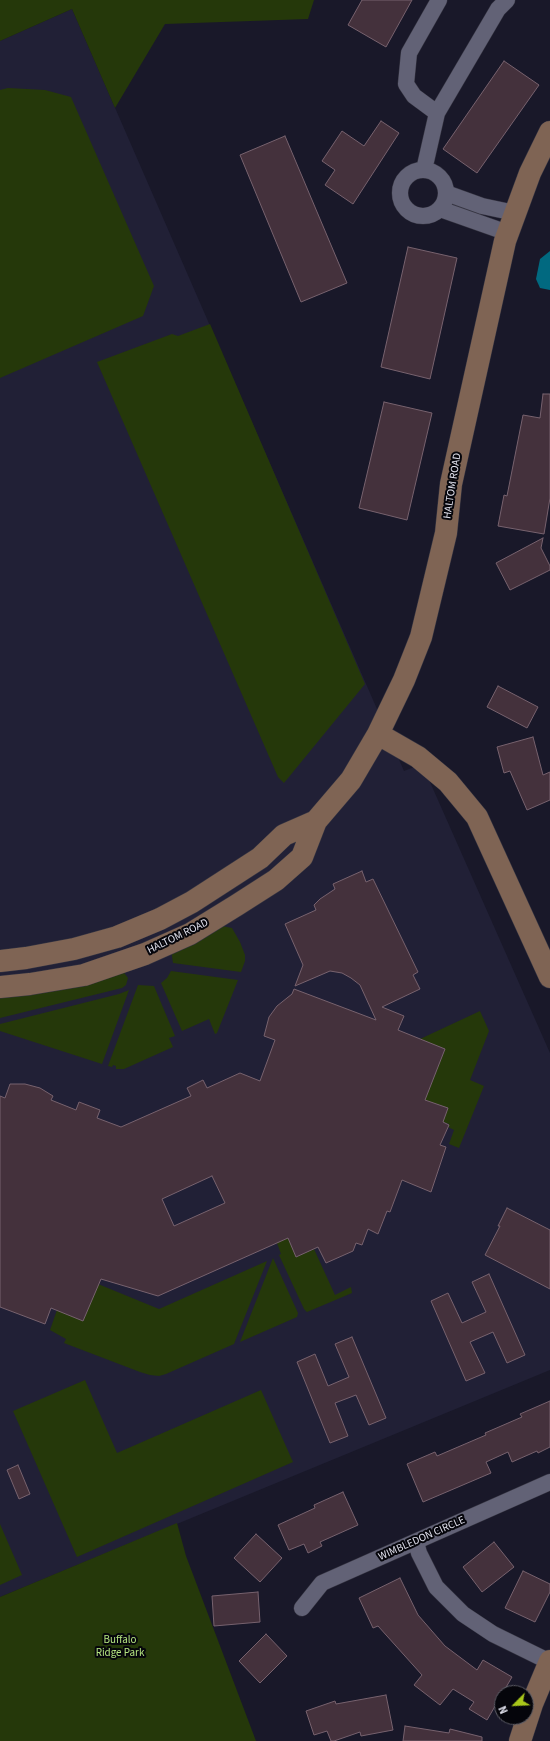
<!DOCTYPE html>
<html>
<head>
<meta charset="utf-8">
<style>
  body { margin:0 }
  #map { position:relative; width:550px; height:1741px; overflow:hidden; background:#191829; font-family:"Source Sans 3",sans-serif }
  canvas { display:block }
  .north { position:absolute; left:494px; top:1685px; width:40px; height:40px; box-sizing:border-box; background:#05050b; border:1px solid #5d5d66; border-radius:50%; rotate:246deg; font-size:11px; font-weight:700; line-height:16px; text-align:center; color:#e2e2ee }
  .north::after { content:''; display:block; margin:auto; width:14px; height:18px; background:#a9c71a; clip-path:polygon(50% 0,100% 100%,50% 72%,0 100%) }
</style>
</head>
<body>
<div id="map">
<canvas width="550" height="1741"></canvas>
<div class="north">N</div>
</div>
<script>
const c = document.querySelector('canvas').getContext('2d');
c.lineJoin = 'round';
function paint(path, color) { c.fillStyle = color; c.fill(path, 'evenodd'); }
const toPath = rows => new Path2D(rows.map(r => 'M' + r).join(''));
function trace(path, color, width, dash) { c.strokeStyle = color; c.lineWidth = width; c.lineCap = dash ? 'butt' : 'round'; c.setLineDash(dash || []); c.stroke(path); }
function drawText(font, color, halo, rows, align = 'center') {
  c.font = font + ' "Source Sans 3",sans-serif'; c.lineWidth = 4; c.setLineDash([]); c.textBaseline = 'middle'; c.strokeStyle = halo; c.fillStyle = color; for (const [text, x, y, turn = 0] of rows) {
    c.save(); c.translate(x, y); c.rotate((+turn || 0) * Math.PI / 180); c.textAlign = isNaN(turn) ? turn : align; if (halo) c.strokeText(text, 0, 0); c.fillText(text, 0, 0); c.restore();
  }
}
const built = toPath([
  [72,9,404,771,422,764,550,1053,550,1370,0,1597,0,41]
]);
const green = toPath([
  [0,0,314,0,308,19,165,24,115,108,72,9,0,41],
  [8,88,45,90,71,97,154,286,143,316,0,378,0,90],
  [210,324,365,684,284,783,278,777,97,362,172,334,178,336],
  [222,926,232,928,240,942,245,955,245,961,241,972,173,963,171,950],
  [122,970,128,978,126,985,122,988,0,1018,0,995],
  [171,971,238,980,217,1033,215,1034,209,1019,182,1031,161,983,167,978],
  [138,985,154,986,175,1036,169,1038,173,1047,124,1069,116,1069,116,1066,113,1065,112,1067,108,1066],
  [129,990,102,1064,0,1031,0,1024,119,994],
  [480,1011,489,1031,470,1080,484,1086,459,1148,449,1144,454,1130,448,1127,449,1124,443,1122,448,1108,425,1100,445,1049,420,1039],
  [288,1238,296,1257,314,1249,335,1295,351,1287,352,1293,307,1312,304,1309,279,1255,281,1254,277,1243],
  [273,1258,298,1313,297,1317,240,1342],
  [267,1261,234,1344,166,1374,159,1376,150,1375,140,1372,64,1343,66,1339,50,1330,57,1310,83,1321,98,1284,159,1309],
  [85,1380,117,1453,261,1390,293,1462,77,1557,13,1411],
  [177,1523,186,1556,256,1741,0,1741,0,1597],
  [0,1524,22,1575,0,1585]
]);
const water = toPath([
  [550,251,550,290,540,288,536,279,540,259]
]);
const building = toPath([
  [362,0,412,0,386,47,348,25,362,0],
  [504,61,539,85,477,173,443,149,504,61],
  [381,121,399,133,353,204,325,185,335,170,322,161,342,131,364,146,381,121],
  [285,136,347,283,301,302,240,155,285,136],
  [408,247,457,258,430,379,381,367,408,247],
  [543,394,550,394,550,498,544,534,498,526,504,495,507,496,523,415,540,418,543,394],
  [384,402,432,413,407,520,359,508,384,402],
  [543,538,541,548,550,566,550,570,510,590,496,563,543,538],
  [498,686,538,707,527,728,487,707,498,686],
  [533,737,543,775,550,772,550,800,527,810,510,771,504,773,497,747,533,737],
  [362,871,366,882,373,879,418,972,413,975,420,989,382,1007,404,1016,398,1030,445,1049,425,1100,448,1108,443,1122,449,1125,440,1145,446,1147,431,1192,402,1180,390,1212,387,1211,378,1234,368,1229,362,1245,356,1243,353,1251,326,1263,318,1247,296,1257,288,1238,158,1296,101,1279,83,1321,51,1308,45,1324,0,1307,0,1096,5,1098,10,1084,25,1084,40,1088,53,1096,51,1100,76,1110,79,1102,100,1110,97,1118,121,1127,191,1096,187,1088,203,1080,207,1088,240,1073,260,1081,275,1040,264,1036,269,1017,277,1006,292,994,294,989,376,1020,360,985,351,978,342,973,330,971,295,986,303,965,285,924,316,910,314,905,320,899,335,889,333,884,362,871],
  [212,1176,225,1203,174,1226,162,1199,212,1176],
  [507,1208,550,1230,550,1289,485,1255,500,1226,498,1226,507,1208],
  [489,1274,525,1355,507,1363,493,1332,470,1342,485,1373,466,1381,431,1301,448,1293,462,1323,486,1312,472,1282,489,1274],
  [352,1337,386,1418,369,1425,356,1395,335,1403,348,1436,330,1443,297,1362,315,1354,328,1386,349,1377,335,1344,352,1337],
  [550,1401,550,1447,538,1453,537,1451,512,1462,508,1452,486,1462,491,1473,423,1502,407,1464,435,1452,437,1456,486,1435,485,1433,522,1417,520,1414,550,1401],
  [18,1465,30,1494,19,1499,7,1470,18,1465],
  [343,1492,358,1525,320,1542,322,1546,308,1553,304,1544,289,1550,278,1525,315,1508,314,1505,343,1492],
  [256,1534,282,1558,260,1582,234,1558,256,1534],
  [494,1542,514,1567,482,1592,463,1567,494,1542],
  [523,1571,550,1584,550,1592,535,1622,505,1608,523,1571],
  [400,1578,418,1615,445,1646,477,1670,483,1660,512,1677,487,1720,469,1709,474,1702,453,1689,440,1705,414,1685,422,1675,378,1626,373,1628,359,1598,400,1578],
  [258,1592,260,1622,214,1626,212,1596,258,1592],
  [266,1634,287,1656,260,1683,239,1661,266,1634],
  [386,1695,393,1730,361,1736,360,1732,334,1741,331,1741,327,1731,314,1735,306,1711,335,1701,336,1704,386,1695],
  [405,1726,449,1733,450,1729,482,1737,482,1741,403,1741,405,1726]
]);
const street = toPath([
  [437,113,414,96,406,84,409,53,439,0],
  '400 193a23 23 0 1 1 46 0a23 23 0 1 1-46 0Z',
  [424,170,437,113,498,9,507,0],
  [446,193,482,206,515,213],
  [440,209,508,233],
  [416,1542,419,1553,436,1587,463,1614,493,1634,550,1662],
  [302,1608,322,1583,550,1482]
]);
const secondary = toPath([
  [378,734,418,757,448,782,477,817,550,977],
  [0,961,26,958,74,949,117,937,160,919,192,902,260,858,284,835,316,821],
  [0,987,30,984,84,975,145,954,190,934,237,905,276,880,302,857,316,821,351,780,378,734,404,680,421,637,446,533,451,484,505,241,530,173,550,132],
  [520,1741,532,1704,550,1661]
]);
const streetNames = [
  ["HALTOM ROAD",453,486,-81],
  ["HALTOM ROAD",178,937,-26],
  ["WIMBLEDON CIRCLE",422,1539,-24]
];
const parkNames = [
  ["Buffalo",120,1641],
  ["Ridge Park",120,1654]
];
paint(built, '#212036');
paint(green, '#25380a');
paint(water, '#016980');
paint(building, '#44313c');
trace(building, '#77626e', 1);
trace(street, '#363542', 17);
trace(secondary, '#363542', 23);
trace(street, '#626276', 16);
trace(secondary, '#7f6454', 22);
drawText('11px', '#e2e2ee', '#05050b', streetNames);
drawText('11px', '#b4e480', '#05050b', parkNames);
</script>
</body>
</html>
